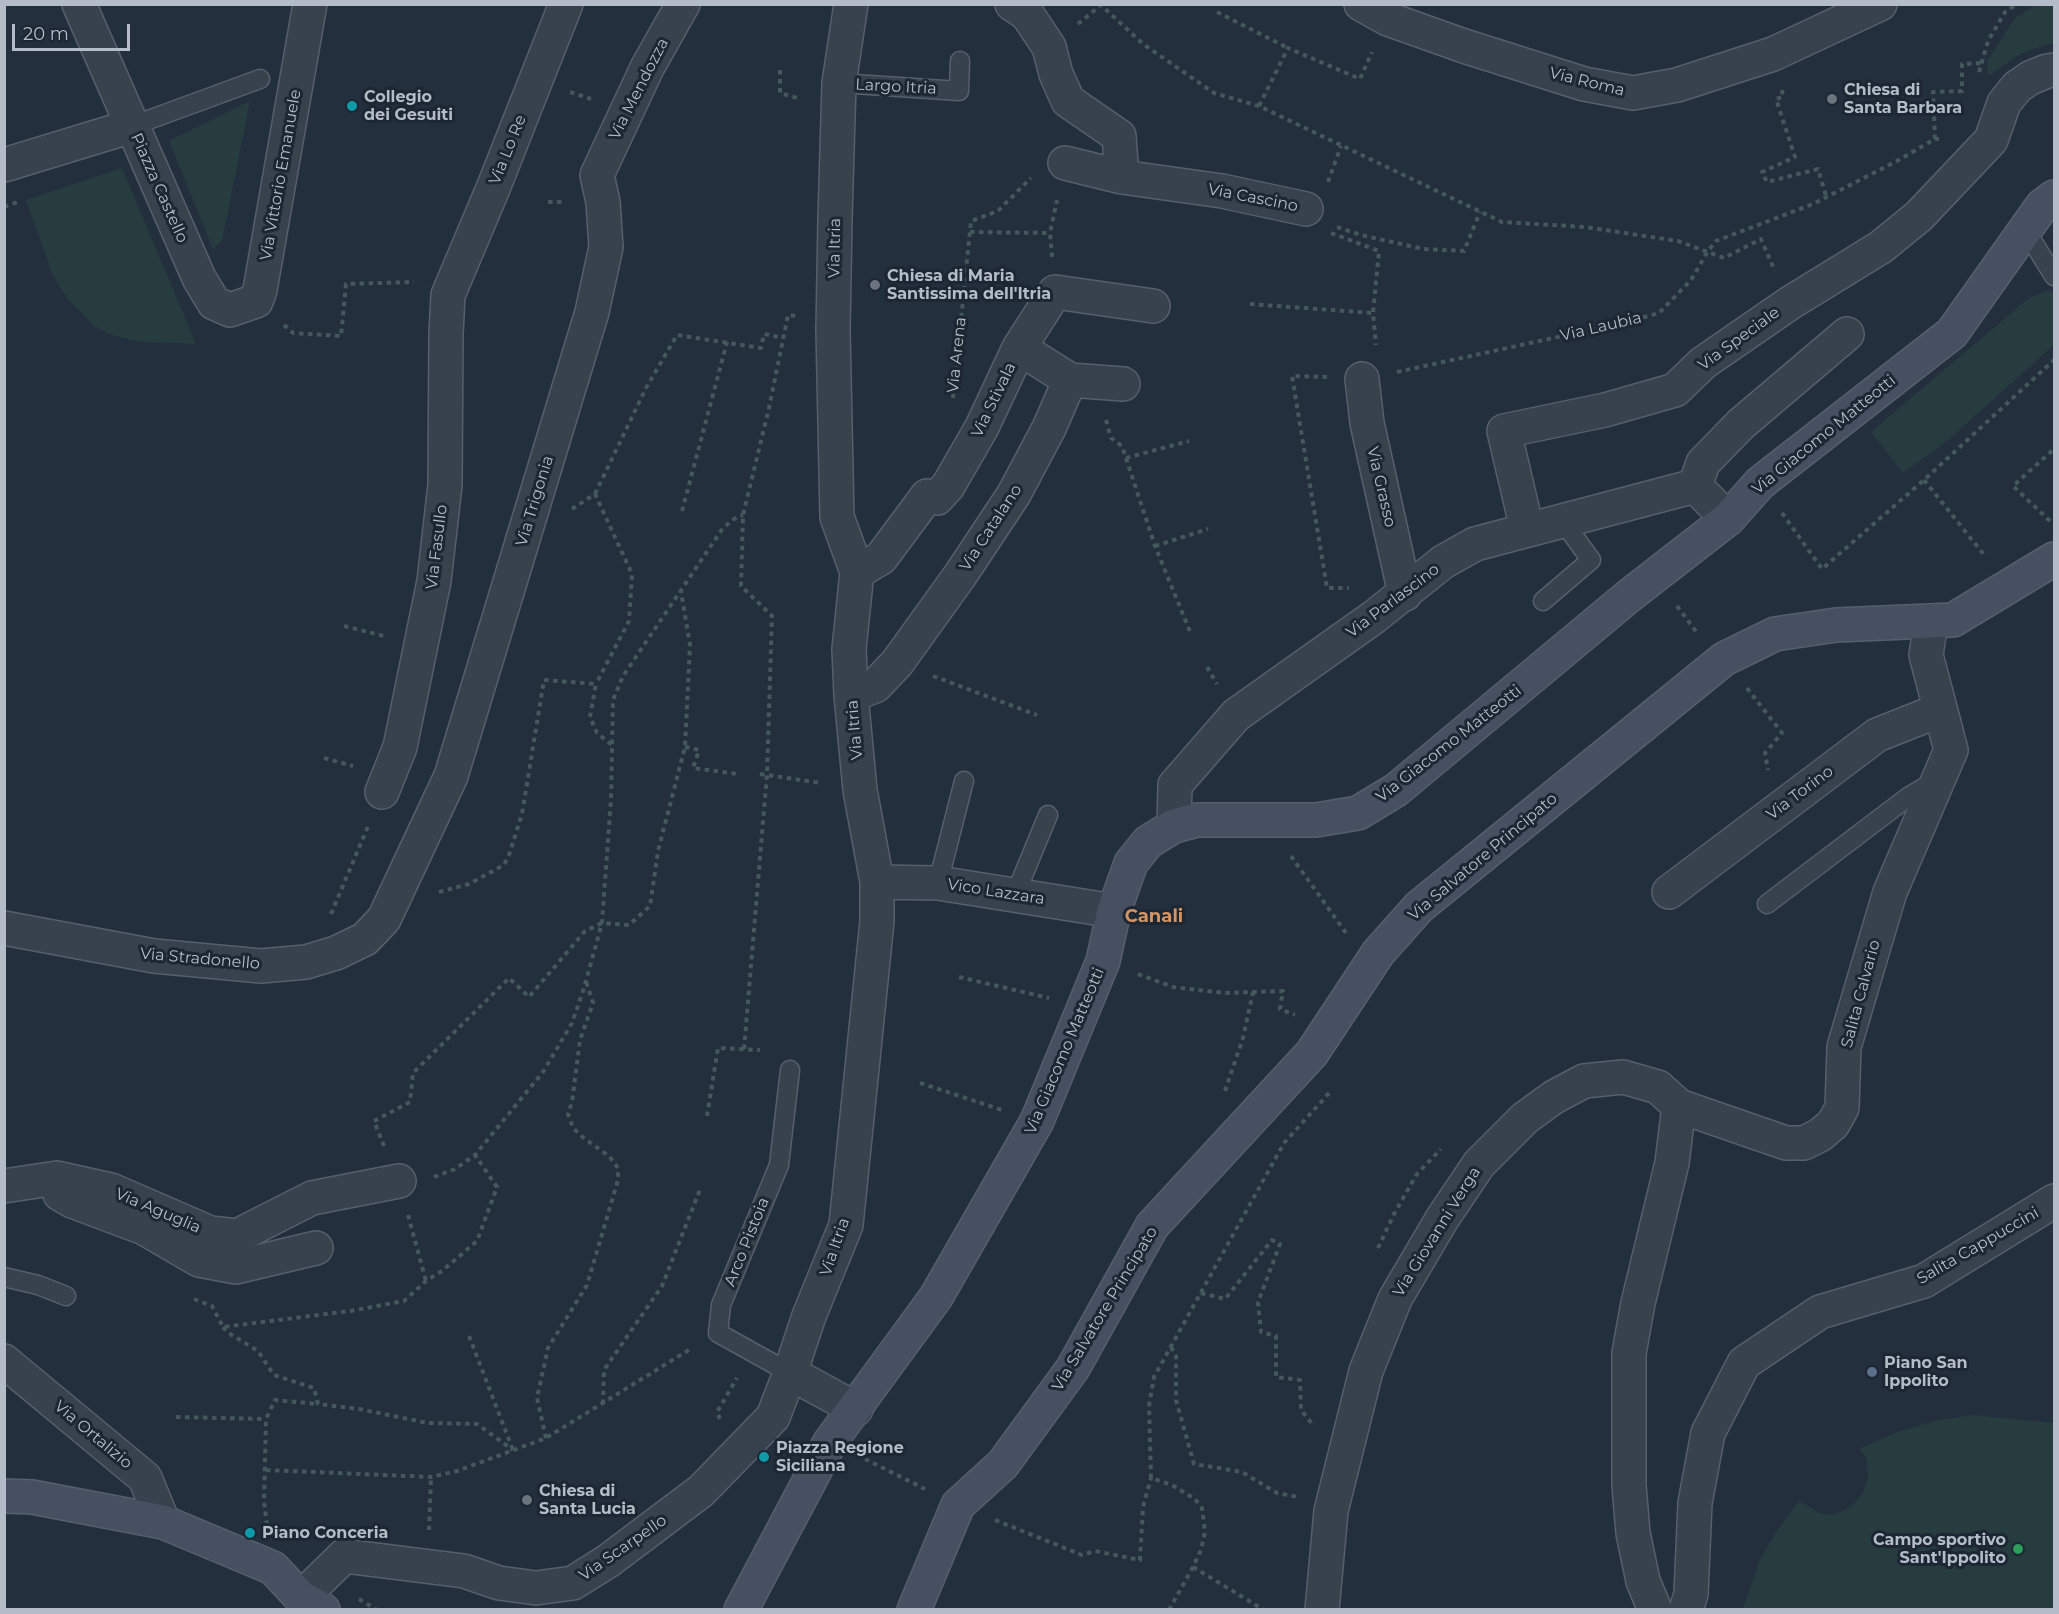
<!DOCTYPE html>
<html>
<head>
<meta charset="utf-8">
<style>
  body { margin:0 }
  #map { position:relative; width:2059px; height:1614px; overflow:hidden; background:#242f3e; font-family:Montserrat,sans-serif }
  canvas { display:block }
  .frame { position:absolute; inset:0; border:6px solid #b4bcc9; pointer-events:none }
  .scale { position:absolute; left:12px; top:24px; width:118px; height:27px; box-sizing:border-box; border:3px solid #b4bcc9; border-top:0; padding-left:8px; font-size:18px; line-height:21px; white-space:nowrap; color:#b4bcc9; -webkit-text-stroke:4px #1d2633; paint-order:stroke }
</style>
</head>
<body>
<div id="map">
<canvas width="2059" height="1614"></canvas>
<div class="frame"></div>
<div class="scale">20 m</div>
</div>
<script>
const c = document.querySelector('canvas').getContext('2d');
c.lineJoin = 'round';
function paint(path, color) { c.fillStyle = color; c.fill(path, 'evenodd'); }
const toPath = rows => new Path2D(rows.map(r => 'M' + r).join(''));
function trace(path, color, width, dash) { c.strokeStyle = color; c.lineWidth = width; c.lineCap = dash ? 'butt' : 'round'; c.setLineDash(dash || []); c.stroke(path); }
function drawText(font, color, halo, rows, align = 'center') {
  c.font = font + ' Montserrat,sans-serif'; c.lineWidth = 6; c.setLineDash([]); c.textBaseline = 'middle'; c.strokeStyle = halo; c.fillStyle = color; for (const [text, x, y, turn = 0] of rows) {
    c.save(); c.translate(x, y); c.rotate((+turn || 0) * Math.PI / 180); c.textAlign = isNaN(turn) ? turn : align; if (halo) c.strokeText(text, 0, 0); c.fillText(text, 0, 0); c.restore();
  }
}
const green = toPath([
  [2035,5,2054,5,2054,44,2047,44,2020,54,1988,76,1987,62,2014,19],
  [250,101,222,241,213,249,169,141],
  [122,168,196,344,144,342,114,336,94,326,68,299,53,276,26,200],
  [2048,290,2054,293,2054,345,1948,440,1903,473,1871,432,2029,298],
  [1972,1415,2054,1423,2054,1609,1743,1609,1759,1562,1776,1532,1799,1501,1820,1513,1833,1515,1850,1508,1863,1493,1868,1476,1866,1457,1859,1449,1900,1431,1935,1421]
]);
const path = toPath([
  [1217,12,1288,48],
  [1078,24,1101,5,1143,44,1214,93,1259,106,1502,222,1585,227,1678,241,1724,258,1761,239,1775,271],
  [780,70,780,93,801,99],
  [1979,72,1988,41,2005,12,2017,4],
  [1782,90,1783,97,1776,99,1795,157,1762,172,1767,182,1818,169,1826,196],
  [570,92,591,99],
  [1259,106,1288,48,1360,79,1372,52],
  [1935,139,1933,92,1962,91,1962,64,1981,63],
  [1328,182,1341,146],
  [548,202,566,202],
  [4,207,18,202],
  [1337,227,1361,235,1423,249,1464,251,1480,212],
  [970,232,1050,233],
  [1331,233,1379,251,1373,313,1376,345],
  [1052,257,1050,233,1057,200],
  [1250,304,1372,313],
  [284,325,293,333,341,336,346,284,414,282],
  [1397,372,1627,322,1659,313,1691,280,1708,251,1716,241,1813,204,1897,161,1935,139,1939,139],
  [1327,377,1292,376,1327,588,1349,588],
  [953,398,971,221,998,211,1031,178],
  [1106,420,1111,438,1122,446,1155,546,1191,634],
  [1126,458,1189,441],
  [1924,480,1985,556],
  [595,494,646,388,677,335,761,348,764,334,783,338],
  [572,509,595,494,632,574,629,621,596,684],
  [682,511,727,342],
  [1782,513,1822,569,1924,480,2054,360],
  [2050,521,2013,486,2054,449],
  [1155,546,1208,529],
  [1677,606,1698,634],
  [344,626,384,636],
  [1207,667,1217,684],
  [933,676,1037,715],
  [1747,688,1782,733,1765,753,1768,770],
  [685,747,699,750,693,768,738,774],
  [324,758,353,766],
  [760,774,821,783],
  [1291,856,1346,933],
  [439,892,469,884,504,865,509,855,522,814,544,680,596,684,590,717,597,733,612,745],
  [331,914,369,824],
  [1138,974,1173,987,1225,993,1283,991,1280,1009,1295,1015],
  [959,977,1049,998],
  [744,1049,767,774,772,616,741,586,743,515,769,408,788,315,796,316],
  [920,1083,1002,1110],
  [1225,1091,1243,1038,1253,992],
  [707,1116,718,1048,760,1050],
  [384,1146,374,1121,410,1102,413,1073,509,978,529,997,585,931,602,923,629,925,650,906,658,851,685,747,690,645,681,591],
  [434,1177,455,1169,475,1155,543,1072,572,1023,584,988,602,923,611,799,613,700,623,676,723,528,734,519,743,515],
  [408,1215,426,1281],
  [1378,1248,1394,1214,1417,1174,1441,1149],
  [1201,1293,1225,1299,1272,1240,1280,1244,1258,1302,1261,1332,1276,1336,1276,1377,1300,1380,1301,1410,1313,1425],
  [194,1299,212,1306,223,1327,350,1311,404,1301,426,1281,442,1271,477,1241,497,1187,475,1155],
  [223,1327,227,1332,258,1351,274,1375,314,1388,318,1404,359,1409,428,1423,477,1424,513,1450],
  [469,1336,513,1450],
  [1171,1347,1176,1356,1176,1400,1194,1464,1242,1472,1277,1493,1298,1497],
  [603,1404,604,1370,662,1286,701,1187],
  [176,1417,266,1419],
  [720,1419,717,1412,737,1378],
  [546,1438,537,1398,548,1348,587,1285,618,1180,618,1168,609,1156,585,1139,573,1128,568,1114,572,1102,580,1040,593,1003,586,981],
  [865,1459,925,1489],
  [266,1470,431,1477,457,1471,546,1438,692,1348],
  [995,1520,1082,1555,1095,1551,1140,1560,1143,1507,1151,1478],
  [267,1525,264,1501,266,1419,275,1400,318,1404],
  [429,1530,431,1477],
  [1193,1567,1264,1610],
  [359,1599,377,1610],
  [1169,1610,1193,1567,1201,1550,1205,1532,1202,1508,1195,1499,1172,1485,1151,1478,1149,1406,1154,1377,1284,1143,1331,1091]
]);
const service = toPath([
  [839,83,959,91,960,61],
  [132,126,260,79],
  [2026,231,2054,276],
  [1543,601,1591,560,1570,531,1560,521],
  [938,883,964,781],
  [1015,895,1048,815],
  [1767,904,1908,797,1935,781],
  [790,1070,779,1165,721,1305,718,1333,790,1373],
  [4,1277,38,1285,66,1296]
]);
const minor = toPath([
  [79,4,199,278,214,303,230,310,256,301,260,290,310,4],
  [851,4,839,83,835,219,833,330,837,517,857,572,849,649,851,695,860,790,877,882,877,921,846,1225,809,1316,790,1373,856,1409],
  [1012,4,1027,14,1049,47,1056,74,1068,101,1119,136,1122,177],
  [1361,4,1388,19,1464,46,1584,84,1633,93,1677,85,1773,54,1880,4],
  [1065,163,1122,177,1222,191,1306,209],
  [4,165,132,126],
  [1019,348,1070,380],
  [1362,379,1367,423,1405,594],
  [1695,486,1703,463,1741,424,1847,334],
  [1527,529,1504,431,1605,410,1675,390,1703,363,1790,303,1881,247,1919,216,1991,140,2004,103,2017,87,2030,78,2047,71,2054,70],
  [857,572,881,558,927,496,937,498,948,486,982,427,1019,348,1055,292,1153,306],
  [851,695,875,686,897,663,961,574,1014,494,1049,428,1070,380,1123,384],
  [382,792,400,747,434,581,445,485,446,334,448,295,494,186,566,4],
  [1174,826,1175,785,1236,715,1374,617,1443,562,1475,544,1695,486,1728,519],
  [877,882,938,883,1114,911],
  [1669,892,1877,735,1940,710],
  [4,928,154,956,261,966,306,962,336,953,365,939,384,919,451,776,592,312,606,247,603,202,597,175,647,68,683,4],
  [1679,1106,1786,1143,1804,1143,1820,1135,1833,1124,1842,1108,1844,1047,1890,892,1951,750,1926,655,1931,621],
  [4,1186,57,1178,111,1190,210,1233,237,1236,312,1198,399,1181],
  [60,1194,72,1201,144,1228,199,1260,236,1267,316,1248],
  [4,1361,145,1478,163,1522],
  [301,1598,344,1556,464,1571,499,1583,536,1588,573,1583,608,1561,701,1491,773,1417,790,1373],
  [1322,1610,1331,1511,1366,1371,1395,1299,1442,1219,1479,1164,1525,1118,1554,1097,1584,1081,1623,1077,1658,1087,1679,1106,1672,1163,1638,1303,1629,1353,1629,1485,1633,1533,1643,1581,1655,1610],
  [1686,1610,1691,1594,1695,1503,1708,1433,1744,1363,1820,1312,1924,1281,2054,1201]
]);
const secondary = toPath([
  [4,1496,32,1497,163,1522,273,1568,301,1598,323,1610],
  [741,1610,830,1442,936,1297,1037,1121,1103,961,1114,911,1131,863,1148,842,1174,826,1197,820,1316,820,1358,813,1396,790,1630,595,1728,519,1760,483,1952,333,2042,206,2054,197],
  [914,1610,958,1505,1003,1464,1073,1368,1152,1226,1312,1053,1378,953,1419,907,1724,659,1775,634,1836,625,1953,620,2054,559]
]);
const markers = [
  [1832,99,6,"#6b7280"],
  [352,106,6,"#0f9aa8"],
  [875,285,6,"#6b7280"],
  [1872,1372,6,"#5c6f8a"],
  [764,1457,6,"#0f9aa8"],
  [527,1500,6,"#6b7280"],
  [250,1533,6,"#0f9aa8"],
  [2018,1549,6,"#2e9e5b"]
];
const streetNames = [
  ["Via Roma",1587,82,14],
  ["Largo Itria",896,87,3],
  ["Via Mendozza",639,89,-63],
  ["Via Lo Re",508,150,-68],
  ["Via Vittorio Emanuele",281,175,-80],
  ["Piazza Castello",159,188,66],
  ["Via Cascino",1253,198,11],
  ["Via Itria",835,248,-89],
  ["Via Laubia",1601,327,-13],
  ["Via Speciale",1739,339,-36],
  ["Via Arena",957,355,-84],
  ["Via Stivala",994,400,-64],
  ["Via Giacomo Matteotti",1824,435,-39],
  ["Via Grasso",1381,487,77],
  ["Via Trigonia",535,501,-73],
  ["Via Catalano",991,528,-57],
  ["Via Fasullo",437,547,-83],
  ["Via Parlascino",1393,601,-37],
  ["Via Itria",855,730,-95],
  ["Via Giacomo Matteotti",1449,744,-38],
  ["Via Torino",1800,793,-37],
  ["Via Salvatore Principato",1483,857,-40],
  ["Vico Lazzara",996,892,9],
  ["Via Stradonello",200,959,5],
  ["Salita Calvario",1861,994,-75],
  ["Via Giacomo Matteotti",1065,1051,-67],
  ["Via Aguglia",158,1211,23],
  ["Via Giovanni Verga",1437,1232,-58],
  ["Arco Pistoia",747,1242,-68],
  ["Salita Cappuccini",1978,1246,-30],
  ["Via Itria",835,1247,-71],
  ["Via Salvatore Principato",1105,1309,-59],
  ["Via Ortalizio",93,1435,40],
  ["Via Scarpello",623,1548,-35]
];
const poiNames = [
  ["Chiesa di",1844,90],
  ["Santa Barbara",1844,108],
  ["Collegio",364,97],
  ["dei Gesuiti",364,115],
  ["Chiesa di Maria",887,276],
  ["Santissima dell'Itria",887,294],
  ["Piano San",1884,1363],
  ["Ippolito",1884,1381],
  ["Piazza Regione",776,1448],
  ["Siciliana",776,1466],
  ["Chiesa di",539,1491],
  ["Santa Lucia",539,1509],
  ["Piano Conceria",262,1533],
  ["Campo sportivo",2006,1540,"right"],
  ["Sant'Ippolito",2006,1558,"right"]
];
const neighbourhoodNames = [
  ["Canali",1154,917]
];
paint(green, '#263c3f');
trace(service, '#565f6c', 21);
trace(minor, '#565f6c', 36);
trace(secondary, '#565f6c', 36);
trace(path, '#44595c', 4, [4.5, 4.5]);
trace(service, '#38414e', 18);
trace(minor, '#38414e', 33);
trace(secondary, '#465061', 33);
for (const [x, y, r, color] of markers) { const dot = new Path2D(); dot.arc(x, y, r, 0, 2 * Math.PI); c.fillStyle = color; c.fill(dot); trace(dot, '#1d2633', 2); }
drawText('16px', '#b4bcc9', '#1d2633', streetNames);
drawText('bold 16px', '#b4bcc9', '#1d2633', poiNames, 'left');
drawText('bold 18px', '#d59563', '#1d2633', neighbourhoodNames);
</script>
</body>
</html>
